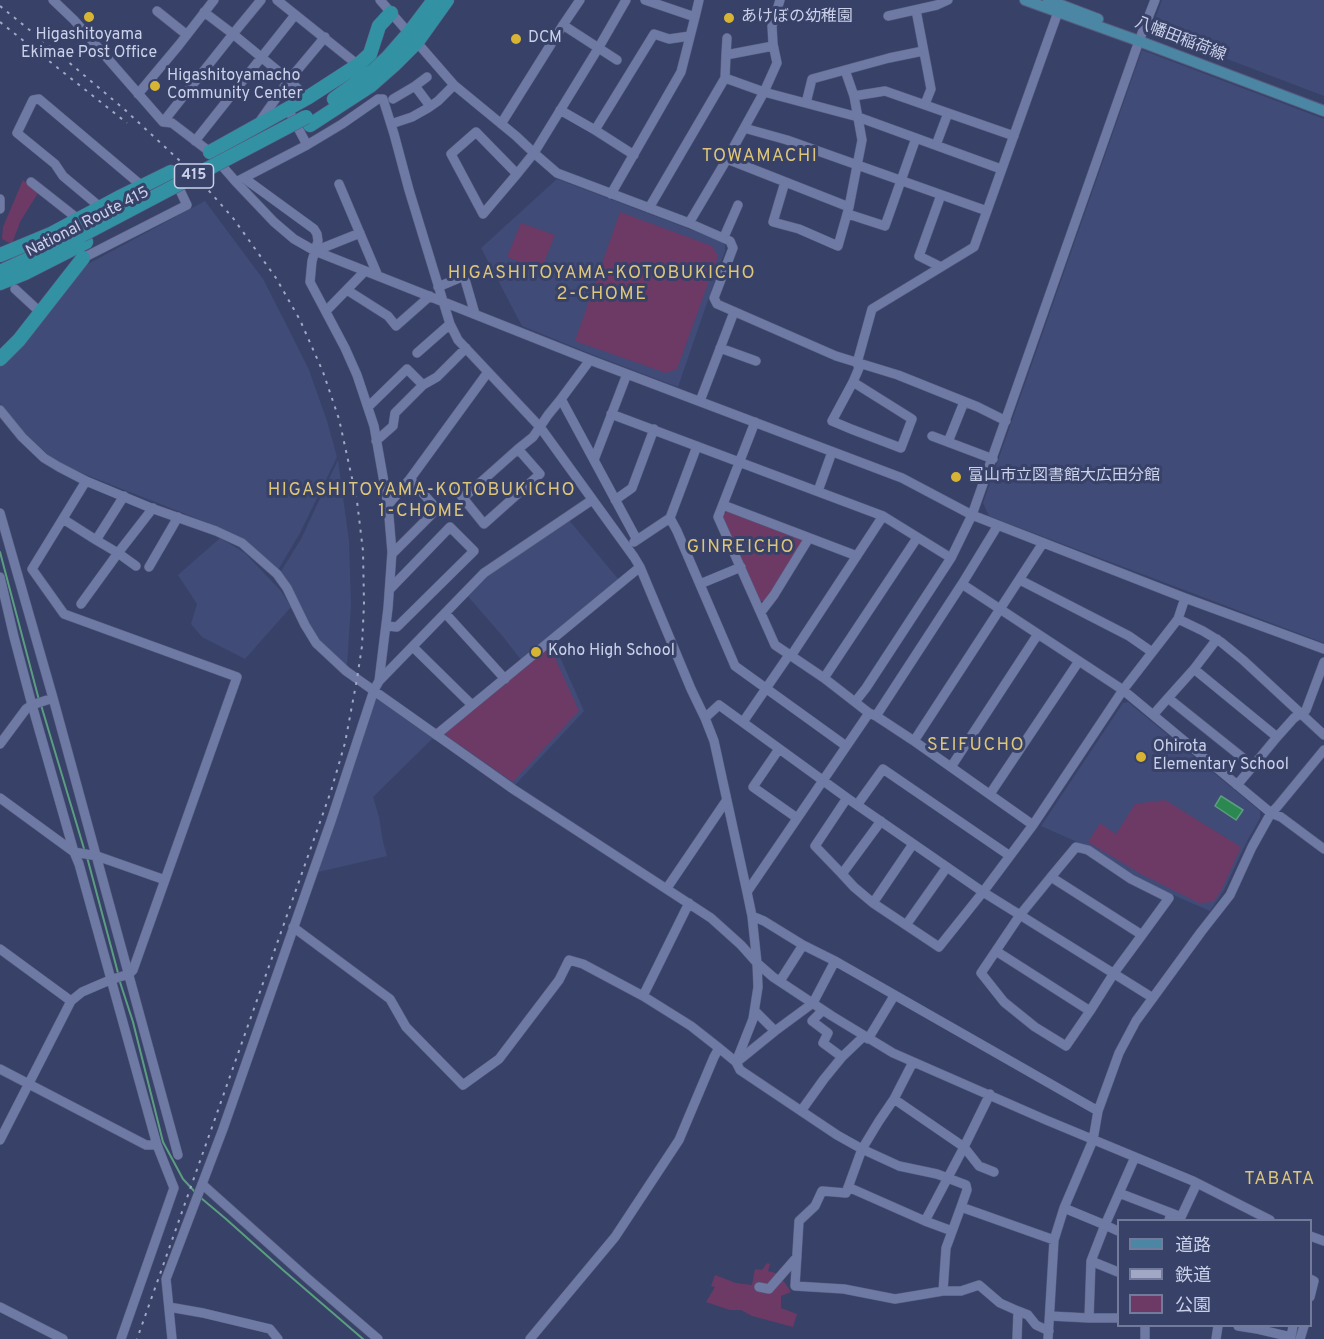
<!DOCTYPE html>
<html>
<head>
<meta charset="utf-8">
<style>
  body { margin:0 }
  #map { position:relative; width:1324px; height:1339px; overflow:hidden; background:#384168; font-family:Overpass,"Noto Sans JP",sans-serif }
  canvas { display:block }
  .legend { position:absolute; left:1117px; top:1219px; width:195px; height:108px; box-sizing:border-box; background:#384168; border:2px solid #727b9c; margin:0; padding:8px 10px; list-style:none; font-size:18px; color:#cad1e9 }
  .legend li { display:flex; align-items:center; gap:12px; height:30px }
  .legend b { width:30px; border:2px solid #727b9c }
</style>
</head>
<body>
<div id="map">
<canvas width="1324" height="1339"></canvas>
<ul class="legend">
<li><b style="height:8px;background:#4b87a4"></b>道路</li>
<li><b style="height:8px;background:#a1a8c5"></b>鉄道</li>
<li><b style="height:16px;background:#6d3a65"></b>公園</li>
</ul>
</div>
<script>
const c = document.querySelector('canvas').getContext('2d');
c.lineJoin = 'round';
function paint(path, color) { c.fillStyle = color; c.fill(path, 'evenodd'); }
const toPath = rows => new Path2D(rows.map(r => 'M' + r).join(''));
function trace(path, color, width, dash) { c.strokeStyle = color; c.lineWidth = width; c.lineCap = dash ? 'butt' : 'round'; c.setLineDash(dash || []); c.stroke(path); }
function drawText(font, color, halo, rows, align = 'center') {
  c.font = font + ' Overpass,"Noto Sans JP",sans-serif'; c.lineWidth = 6; c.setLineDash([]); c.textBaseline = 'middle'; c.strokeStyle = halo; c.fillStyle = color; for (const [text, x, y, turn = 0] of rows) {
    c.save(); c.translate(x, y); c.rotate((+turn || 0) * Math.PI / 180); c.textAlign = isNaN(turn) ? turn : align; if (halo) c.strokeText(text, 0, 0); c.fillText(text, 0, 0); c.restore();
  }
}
const built = toPath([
  [1162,0,1324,0,1324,96,1151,30],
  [1142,50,1324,119,1324,643,989,516,983,503],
  [557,179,721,241,725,245,725,251,678,387,591,354,522,326,481,248],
  [205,201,263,279,283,318,309,370,327,421,337,457,300,533,278,570,243,539,216,526,89,476,64,465,48,455,25,433,5,411,0,403,0,365,84,266],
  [338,460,349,541,351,605,347,666,320,643,280,573,301,539],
  [568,519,620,581,552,639,584,711,515,785,441,734,525,665,504,638,466,594,492,570],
  [220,538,245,553,281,591,291,607,245,659,202,637,191,624,197,604,178,575],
  [378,697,433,738,373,797,379,817,383,842,387,856,314,873,374,698],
  [1128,702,1260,811,1260,818,1246,843,1224,890,1210,911,1155,887,1075,841,1041,826,1123,703]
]);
const green = toPath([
  [23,180,38,193,20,222,12,244,2,239,3,227],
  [620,212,712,246,718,256,677,369,666,373,575,341],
  [521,223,555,235,541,270,507,257],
  [730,510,806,539,766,602,760,601,722,515],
  [550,647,579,711,513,782,447,736,445,732],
  [1165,800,1241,847,1221,891,1213,902,1199,903,1141,874,1088,842,1100,823,1116,834,1135,804],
  [767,1263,770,1264,768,1271,779,1274,791,1292,781,1296,781,1308,797,1314,793,1327,752,1316,741,1310,730,1310,706,1302,715,1287,711,1286,715,1275,736,1283,752,1285,755,1269,762,1270]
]);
const water = toPath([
  [1221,796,1243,810,1236,820,1215,806,1221,796]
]);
const stream = toPath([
  [0,552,39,700],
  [41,705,85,852],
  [87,857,118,973],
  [119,979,133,1022,163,1142,183,1179,195,1192],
  [201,1198,226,1219,283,1270,363,1339]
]);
const minor = toPath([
  [53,0,74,20,163,122,172,123,210,152,236,182,274,222,294,239,315,251,590,360,902,478,972,515,1185,598,1324,649],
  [261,0,233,34,289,80,325,37],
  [277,0,358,65],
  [380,0,454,85,516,136,534,153,557,173,689,223,730,241,733,248,714,298,717,304,836,356,898,375,978,407,1006,421],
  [580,0,563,25,617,60],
  [645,0,695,17,699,0],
  [916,10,931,89,925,104],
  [157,11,187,35],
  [888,16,937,5,948,0],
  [727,38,726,55,773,46],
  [427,77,415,86,430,106],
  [725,78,726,55],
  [138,94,179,45,214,0],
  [854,96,845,70,889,58,923,51],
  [393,99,415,86],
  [806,103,812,79,845,70],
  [288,109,307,145],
  [560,110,595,130,654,34,669,39,690,36],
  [260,121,289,80,307,98],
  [163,122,233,34,204,12],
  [391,124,412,117,428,108,438,101,454,85],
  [501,124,563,25],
  [744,128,787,140,987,211],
  [595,130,634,155],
  [476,132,517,174,483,214,451,154,476,132],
  [195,141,295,15],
  [936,145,948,113,1014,136],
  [727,159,849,207],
  [517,174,534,153,599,47,626,0],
  [244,178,314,229,317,234,318,241,312,261,310,282,345,348,357,375,374,426,388,505,392,552,388,608,379,681],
  [31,182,78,219],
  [236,182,307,145,342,124,378,99,383,99,394,134,409,190,450,324,458,340,540,427,634,557,640,567,691,689,705,718,714,741,747,892,752,916,757,963,758,987,753,1019,736,1062],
  [785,182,773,222,799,229,838,246,849,207,862,140,854,96,885,91,948,113],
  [339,184,378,276],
  [611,194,681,72,695,17],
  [941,195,919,256,941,267],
  [0,199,0,209],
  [100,207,63,176,55,164,17,133,33,100,39,99,142,186],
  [649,208,725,78,764,92,858,117,1001,169],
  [848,214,885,226,916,138],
  [689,223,727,159,764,92,777,63,773,44,772,26,780,0],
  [724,237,738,205],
  [315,251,360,233],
  [83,258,187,205,176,182],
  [438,287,464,276,475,314],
  [15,289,41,313],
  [347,290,388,316,396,326,430,296],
  [326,311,365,271],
  [720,348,756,361],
  [417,353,450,324],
  [853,382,859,368,857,363,872,309,974,247,1058,12],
  [853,382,912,419,901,448,851,429,832,421,853,382],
  [561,399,637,540],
  [700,401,734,312],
  [368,407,407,369,423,385],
  [0,410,22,437,44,458,59,467,86,481,151,508,216,531,242,543,277,574,287,588,305,625,316,643,346,671,513,789,711,918,741,945,757,963,773,977,832,1016,893,1053,1046,1120,1193,1181,1270,1220],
  [611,414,883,516,951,558],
  [755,422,718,517,775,645,824,678,869,713,876,716,914,741,1033,825],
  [932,436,993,459],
  [376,441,393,426,395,413,423,385,437,377,466,348],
  [948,442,964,402],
  [518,449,540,474,484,524,463,498,518,449,533,437,548,415,561,399,590,360],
  [594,460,627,374],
  [455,488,463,498],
  [818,491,832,452],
  [615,500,632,488,654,429],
  [388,505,410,479,488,372],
  [723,505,857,556],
  [0,513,53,698,178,1155],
  [670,518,677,531,735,666,846,746],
  [63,519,96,540],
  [998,525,962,584,1123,690,1271,813,1281,817,1324,849],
  [634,542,670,518,697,446],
  [392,554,437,509,410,479],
  [136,566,118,553,153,508],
  [149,567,178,517],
  [0,577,14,637,32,705,74,852,79,864,157,1145],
  [1020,580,1129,636,1152,652],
  [700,584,741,567],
  [81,604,118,553,96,540,124,496],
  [761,612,774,595,809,538],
  [445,613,505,679],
  [1178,619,1203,631,1221,642,1243,660,1324,735],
  [386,626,397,627,474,551,450,527,390,589],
  [1217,639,1194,669,1277,737,1294,718,1306,710,1324,662],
  [413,647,472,705],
  [791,656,883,516],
  [1194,669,1168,698,1253,766,1277,737],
  [824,678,917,538],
  [855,702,866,688,951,558,972,515,1139,41,1155,0],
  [1153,715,1168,698],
  [876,716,962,584],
  [705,718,719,705,847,798,983,892,1033,825,1123,690,1178,619,1185,598],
  [743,722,789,655],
  [436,735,640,567],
  [914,741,1043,543],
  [0,744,26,709,32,705,53,698],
  [779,749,753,787,797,818],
  [951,767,1038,634],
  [1237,785,1253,766],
  [990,794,1079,661],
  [0,798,74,852,97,856,165,880],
  [857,805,883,769,1010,856],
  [947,867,906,925,939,947,983,892,1020,915,981,973,1004,1002,1035,1027,1066,1046,1090,1011,996,951],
  [842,874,815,846,847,798],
  [1051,877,1020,915,1153,998],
  [667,888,726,801],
  [747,892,869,713],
  [689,903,643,996,691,1026,719,1048],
  [873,903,854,887,842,874,881,821],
  [752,916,764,921,803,945,835,961,1098,1111],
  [906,925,873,903,913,844],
  [293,927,390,999,406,1027,463,1085,499,1059,559,980,569,960,583,964,643,996],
  [0,949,71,1001],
  [780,981,803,945],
  [823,1010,812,1021,828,1033,823,1043,842,1057,864,1036],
  [755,1011,775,1031,813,1003,835,961],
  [1090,1011,1114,973,1142,935,1051,877,1076,847,1088,850,1131,879,1169,898,1142,935],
  [868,1039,894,996],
  [738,1061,775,1031],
  [913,1062,894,1099,964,1147,979,1166,994,1172],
  [0,1069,146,1145,157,1145,174,1188,121,1339],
  [894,1099,879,1121,862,1149,846,1193,822,1191,815,1206,799,1221,795,1286,844,1289,895,1299,943,1291,946,1248,961,1207],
  [801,1111,824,1079,842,1057],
  [0,1140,71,1001,82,992,110,980,129,974,133,970,237,677,64,614,32,569,86,481],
  [202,1184,307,1278,378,1339],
  [848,1187,925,1221],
  [1119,1193,1171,1213,1169,1220],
  [1064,1208,1105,1225,1135,1157],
  [1171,1213,1181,1217,1197,1183],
  [952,1231,925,1221,964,1147,990,1094],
  [1118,1231,1105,1225,1091,1261,1118,1272],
  [1310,1236,1324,1241],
  [1310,1279,1314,1281,1310,1297],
  [759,1287,769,1289,797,1257],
  [943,1291,961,1291,979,1285,1000,1303,1018,1311,1017,1339],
  [0,1307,63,1339],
  [169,1307,203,1313,270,1329,278,1339],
  [1018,1311,1028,1315,1036,1325,1049,1331],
  [1050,1316,1089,1318,1091,1261],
  [1089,1318,1118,1318],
  [1145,1326,1145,1339],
  [1238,1326,1257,1329,1258,1326],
  [1257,1329,1291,1337,1293,1326],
  [172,1339,166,1279,223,1129,331,821,374,690,379,681,484,573,592,500],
  [530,1339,615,1237,679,1140,714,1057,719,1048,736,1062,740,1070,837,1135,862,1149,899,1166,937,1174,966,1185,967,1190,961,1207,1054,1240],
  [1048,1339,1054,1240,1064,1208,1093,1140,1098,1111,1119,1053,1136,1021,1201,932,1230,895,1252,847,1271,813,1277,807,1324,750],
  [1216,1339,1218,1326],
  [1300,1339,1304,1326]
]);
const major = toPath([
  [1025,0,1139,41,1324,111],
  [1048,0,1098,19]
]);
const highway = toPath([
  [334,99,373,71,388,57,409,33,434,0],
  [310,125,370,86,395,64,417,42,447,0],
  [210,152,307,98,358,65,370,54,379,26,391,13],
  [0,255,51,234,120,197,171,172],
  [0,272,77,237],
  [0,283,25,273,86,242],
  [0,359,19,340,83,258]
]);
const rail = toPath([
  [0,6,53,49,124,109,193,173,233,218,276,278,300,320,323,372,339,419,357,501,363,551,364,604,362,646,357,679,345,743,331,791,137,1339],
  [0,22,127,123]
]);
const highwayBridge = toPath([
  [82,235,306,117]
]);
const markers = [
  [89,17,6,"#d7b434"],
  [729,18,6,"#d7b434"],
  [516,39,6,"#d7b434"],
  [155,86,6,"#d7b434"],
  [956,477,6,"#d7b434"],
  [536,652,6,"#d7b434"],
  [1141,757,6,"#d7b434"]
];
const shields = [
  [194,176,39]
];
const shieldNames = [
  ["415",194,176]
];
const poiNames = [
  ["あけぼの幼稚園",741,18],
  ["Higashitoyama",89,36,"center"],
  ["Ekimae Post Office",89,54,"center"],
  ["DCM",528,39],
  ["Higashitoyamacho",167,77],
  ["Community Center",167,95],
  ["富山市立図書館大広田分館",968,477],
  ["Koho High School",548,652],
  ["Ohirota",1153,748],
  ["Elementary School",1153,766]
];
const streetNames = [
  ["八幡田稲荷線",1180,40,21],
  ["National Route 415",88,223,-27]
];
const neighbourhoodNames = [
  ["TOWAMACHI",760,157],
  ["HIGASHITOYAMA-KOTOBUKICHO",602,274],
  ["2-CHOME",602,295],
  ["HIGASHITOYAMA-KOTOBUKICHO",422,491],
  ["1-CHOME",422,512],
  ["GINREICHO",741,548],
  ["SEIFUCHO",976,746],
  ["TABATA",1280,1180]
];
paint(built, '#404b77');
paint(green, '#6d3a65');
paint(water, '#2c8851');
trace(water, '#5b9e7f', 1.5);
trace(stream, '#5b9e7f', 2);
trace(minor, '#565d7e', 10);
trace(major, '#565d7e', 12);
trace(highway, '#565d7e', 15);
trace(minor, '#6e79a4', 9);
trace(major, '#4b87a4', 10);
trace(highway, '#3391a4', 14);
trace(rail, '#a1a8c5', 2, [3, 6]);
trace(highwayBridge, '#565d7e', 15, []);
trace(highwayBridge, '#3391a4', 14);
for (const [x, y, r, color] of markers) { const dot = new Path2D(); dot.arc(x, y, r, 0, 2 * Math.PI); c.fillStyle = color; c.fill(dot); trace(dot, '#384168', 2); }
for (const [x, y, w] of shields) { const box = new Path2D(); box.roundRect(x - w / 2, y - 12, w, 24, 4.5); c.fillStyle = '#384168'; c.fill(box); trace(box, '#cad1e9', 1.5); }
drawText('bold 15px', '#cad1e9', null, shieldNames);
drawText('16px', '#cad1e9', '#384168', poiNames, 'left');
drawText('16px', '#cad1e9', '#384168', streetNames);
c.letterSpacing = '1.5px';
drawText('18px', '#ddc679', '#384168', neighbourhoodNames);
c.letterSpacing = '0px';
</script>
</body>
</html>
